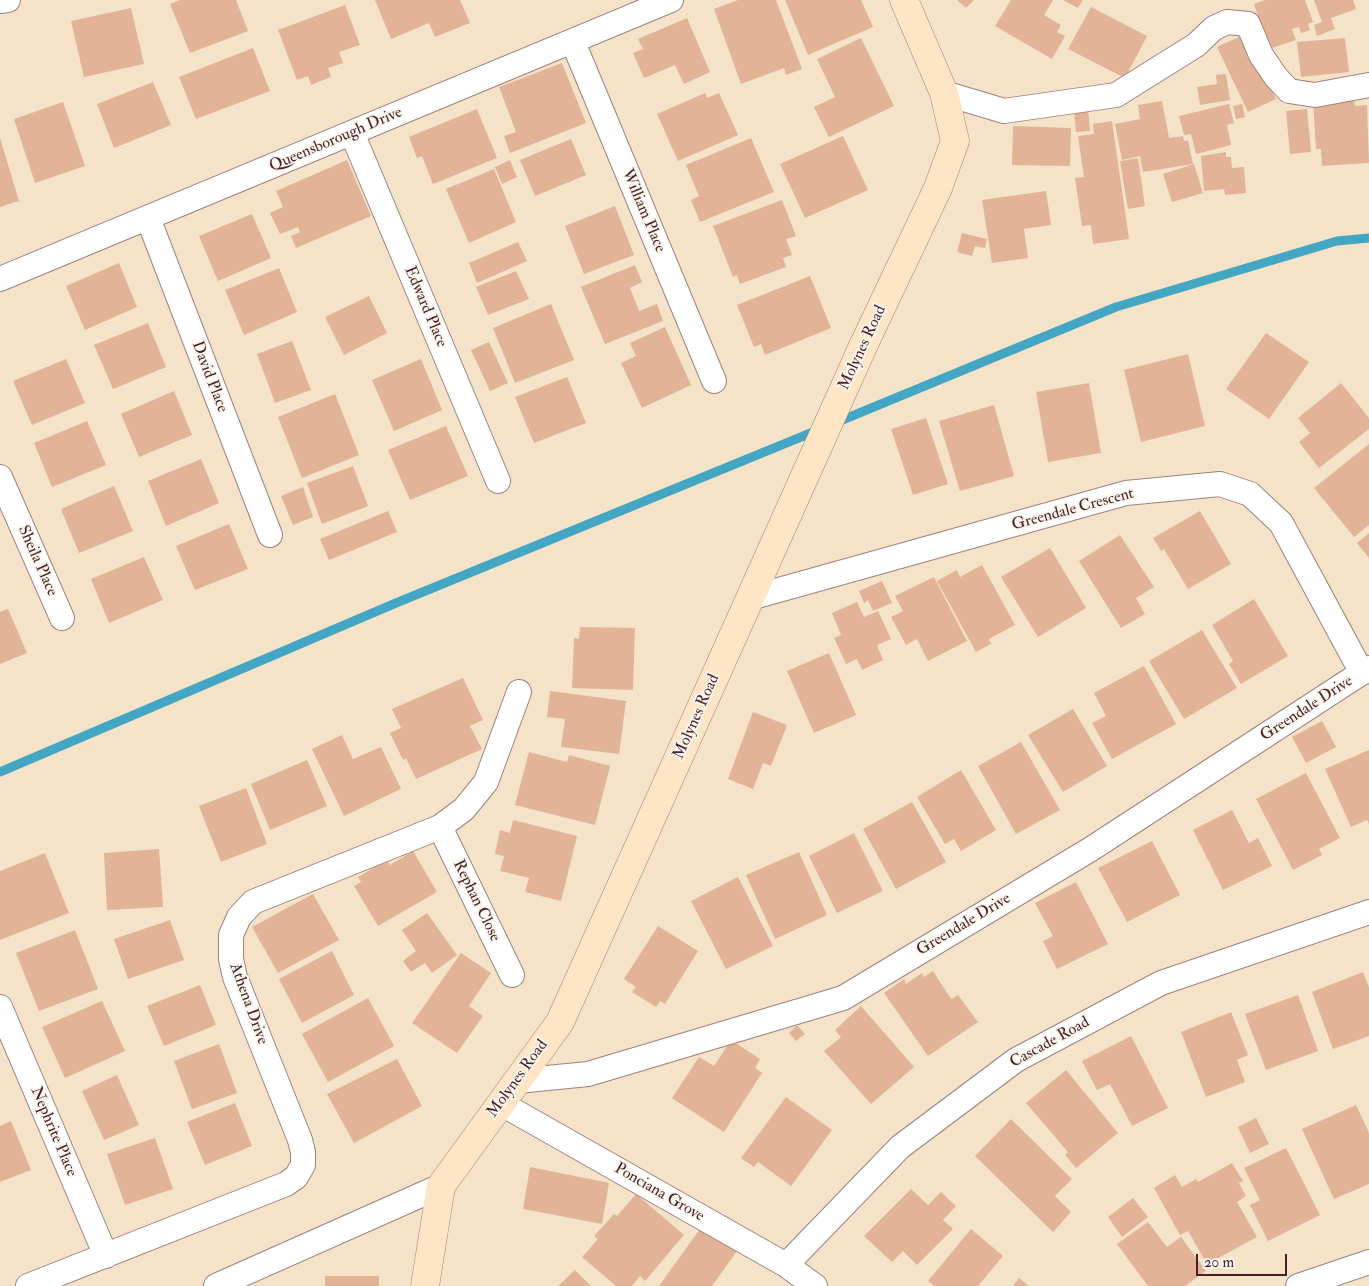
<!DOCTYPE html>
<html>
<head>
<meta charset="utf-8">
<style>
  body { margin:0 }
  #map { position:relative; width:1369px; height:1286px; overflow:hidden; background:#f4e3c9; font-family:"IM FELL Double Pica",serif }
  canvas { display:block }
  .scale { position:absolute; left:1196px; top:1254px; width:91px; height:22px; box-sizing:border-box; border:2px solid #4a1f2b; border-top:0; padding-left:6px; font-size:15px; line-height:18px; white-space:nowrap; color:#4a1f2b; -webkit-text-stroke:4px #fbf7ec; paint-order:stroke }
</style>
</head>
<body>
<div id="map">
<canvas width="1369" height="1286"></canvas>
<div class="scale">20 m</div>
</div>
<script>
const c = document.querySelector('canvas').getContext('2d');
c.lineJoin = 'round';
const toPath = rows => new Path2D(rows.map(r => 'M' + r).join(''));
function trace(path, color, width, dash) { c.strokeStyle = color; c.lineWidth = width; c.lineCap = dash ? 'butt' : 'round'; c.setLineDash(dash || []); c.stroke(path); }
function paint(path, color) { c.fillStyle = color; c.fill(path, 'evenodd'); }
function drawText(font, color, halo, rows, align = 'center') {
  c.font = font + ' "IM FELL Double Pica",serif'; c.lineWidth = 4; c.setLineDash([]); c.textBaseline = 'middle'; c.strokeStyle = halo; c.fillStyle = color; for (const [text, x, y, turn = 0] of rows) {
    c.save(); c.translate(x, y); c.rotate((+turn || 0) * Math.PI / 180); c.textAlign = isNaN(turn) ? turn : align; if (halo) c.strokeText(text, 0, 0); c.fillText(text, 0, 0); c.restore();
  }
}
const stream = toPath([
  [835,423,1116,307,1337,241,1369,238],
  [0,772,396,603,818,430]
]);
const building = toPath([
  [180,0,236,0,248,31,190,53,170,4],
  [375,0,460,0,470,23,435,37,429,23,391,39],
  [738,0,776,0,802,69,786,75,784,68,741,84,714,9],
  [785,0,861,0,873,27,808,55],
  [957,0,974,0,966,8],
  [1011,0,1053,0,1044,15,1061,25,1057,32,1065,36,1052,59,995,26],
  [1063,0,1083,0,1078,8],
  [1265,0,1305,0,1313,22,1308,24,1310,30,1301,33,1299,27,1292,29,1296,40,1269,49,1254,4],
  [1314,0,1353,0,1356,9,1331,18,1335,29,1317,36,1314,25,1322,22],
  [345,5,360,45,339,52,343,63,328,68,331,77,311,85,308,76,297,80,278,30],
  [1091,7,1147,36,1125,78,1068,49],
  [131,8,144,64,84,77,71,21],
  [687,18,710,72,684,84,675,65,644,78,633,53,643,49,638,39],
  [1245,34,1276,99,1248,112,1217,47],
  [861,38,894,106,829,137,814,107,835,97,817,59],
  [1345,38,1349,72,1301,77,1297,42],
  [253,48,270,91,196,119,179,77],
  [562,63,586,123,510,153,504,136,516,132,499,87],
  [1226,74,1230,100,1200,105,1197,87,1217,84,1216,75],
  [153,82,171,125,114,148,97,104],
  [705,93,707,98,719,93,738,135,678,161,657,114],
  [1354,98,1355,106,1367,105,1369,163,1322,166,1321,149,1316,149,1313,100],
  [1162,101,1169,138,1183,136,1184,141,1188,140,1193,164,1143,172,1140,156,1122,160,1115,124,1140,119,1138,105],
  [63,102,85,166,35,183,14,119],
  [1229,104,1234,123,1227,125,1231,145,1196,154,1191,134,1184,135,1179,116],
  [1242,104,1245,117,1236,119,1233,106],
  [477,109,497,158,433,184,422,156,417,158,409,137],
  [1088,109,1090,131,1076,132,1074,110],
  [1307,109,1311,152,1290,154,1286,111],
  [1112,121,1129,239,1093,244,1091,225,1082,226,1075,178,1084,177,1078,136,1094,134,1093,124],
  [1013,126,1071,128,1070,166,1012,165],
  [843,136,868,190,805,218,780,164],
  [0,138,19,201,0,207],
  [751,138,774,192,700,222,691,200,699,196,686,165],
  [571,139,586,175,535,196,520,160],
  [1226,152,1226,157,1231,157,1232,168,1244,167,1246,193,1225,195,1224,189,1204,191,1201,156],
  [1138,158,1145,206,1128,209,1120,161],
  [347,160,371,216,296,248,291,236,300,232,298,227,280,234,270,213,283,207,276,191],
  [510,160,517,177,502,184,495,167],
  [1194,164,1203,193,1172,202,1163,174],
  [494,169,516,222,469,243,446,189],
  [1046,191,1051,225,1024,229,1028,258,992,263,982,200],
  [782,200,796,236,786,239,792,255,783,258,786,267,740,284,737,275,733,277,713,226],
  [615,206,634,255,584,274,565,226],
  [252,214,271,258,218,281,199,236],
  [962,233,987,239,985,248,975,246,972,256,957,252],
  [518,242,527,261,477,283,469,263],
  [119,263,137,307,85,330,66,286],
  [635,265,642,282,630,288,639,311,657,304,663,321,605,344,581,287],
  [279,268,297,312,244,335,225,290],
  [516,271,529,299,488,315,476,287],
  [810,276,831,328,765,355,761,344,754,347,737,305],
  [369,296,387,333,344,355,325,317],
  [551,304,574,360,515,383,493,328],
  [148,323,166,367,113,389,94,345],
  [665,327,691,385,642,408,621,363,636,356,630,343],
  [1266,333,1309,362,1269,419,1226,389],
  [292,341,311,390,275,403,257,354],
  [489,342,508,383,490,391,471,350],
  [1188,354,1205,426,1141,442,1124,370],
  [66,359,85,403,32,425,13,381],
  [421,359,442,410,394,431,372,380],
  [567,377,586,423,534,443,515,397],
  [1089,383,1101,453,1048,462,1036,392],
  [1341,383,1369,418,1369,429,1319,468,1299,442,1310,433,1298,418],
  [174,391,192,435,139,457,121,414],
  [335,394,359,455,302,478,278,417],
  [994,405,1014,476,960,491,939,421],
  [926,418,948,484,913,495,891,429],
  [87,421,106,465,52,487,34,443],
  [446,426,468,476,410,500,388,450],
  [1369,444,1369,525,1354,537,1314,488],
  [201,459,219,503,166,526,148,481],
  [353,466,368,506,322,524,307,483],
  [114,486,133,531,79,553,61,509],
  [303,487,313,517,293,525,281,496],
  [388,511,397,532,329,560,320,539],
  [1200,511,1231,564,1188,589,1164,549,1161,551,1153,538],
  [229,524,248,569,195,590,176,546],
  [1369,533,1369,558,1357,543],
  [1120,535,1154,587,1136,598,1145,614,1121,628,1079,561],
  [1050,548,1086,608,1038,637,1001,577],
  [144,557,163,600,109,623,91,579],
  [982,565,1015,625,989,639,991,644,976,652,937,581,957,570,960,577],
  [934,577,967,641,928,661,917,639,906,645,891,617,903,611,895,596],
  [882,581,892,603,873,611,868,600,864,603,859,591],
  [1254,599,1288,656,1241,684,1229,664,1233,661,1212,625],
  [857,602,864,617,878,611,891,639,877,645,883,660,862,670,857,659,846,664,834,638,841,635,832,613],
  [8,609,27,653,0,664,0,612],
  [580,627,635,628,633,690,572,688,574,638,579,639],
  [1202,630,1237,688,1184,719,1149,661],
  [829,653,856,715,814,733,787,671],
  [1144,666,1176,724,1112,759,1092,723,1106,716,1094,693],
  [463,678,483,720,470,726,482,749,416,779,406,758,403,760,390,733,401,728,392,709],
  [550,691,626,701,619,754,561,747,565,719,547,717],
  [1073,709,1107,766,1063,792,1028,735],
  [753,712,787,725,771,766,763,763,753,789,728,779],
  [1322,721,1336,747,1306,763,1292,737],
  [342,735,353,759,381,747,401,789,344,816,312,749],
  [1021,742,1060,810,1016,834,978,766],
  [1369,750,1369,824,1367,820,1351,827,1325,769],
  [529,752,567,762,569,755,610,766,595,825,515,805],
  [307,760,327,806,270,830,251,784],
  [961,770,996,830,961,851,954,839,945,844,917,797],
  [1306,773,1340,838,1319,849,1322,855,1293,870,1256,799],
  [246,788,267,844,221,862,199,806],
  [912,802,946,862,896,889,863,829],
  [1232,810,1249,843,1258,838,1272,866,1223,890,1193,830],
  [513,820,577,836,561,901,525,892,529,878,500,871,504,856,495,854,500,830,510,833],
  [854,833,883,891,837,913,809,856],
  [1152,841,1180,895,1127,922,1098,868],
  [159,849,163,907,107,910,104,853],
  [413,851,437,892,378,926,354,886,361,882,358,877,387,860,390,865],
  [799,852,827,915,775,939,746,875],
  [45,853,69,913,0,940,0,871],
  [738,877,773,946,726,969,691,901],
  [1076,882,1108,944,1057,969,1043,941,1053,936,1035,903],
  [313,894,339,940,278,973,252,927],
  [427,913,457,955,432,973,425,963,411,972,403,961,416,951,402,930],
  [170,920,184,960,128,979,114,939],
  [658,926,698,951,665,1004,660,1001,656,1007,632,992,636,987,624,979],
  [75,930,98,989,39,1011,16,953],
  [332,951,354,995,302,1023,279,979],
  [461,953,491,973,469,1006,483,1016,457,1053,412,1023],
  [933,971,951,999,958,995,978,1022,928,1056,884,993,904,979,906,984,922,973,924,977],
  [1363,972,1369,987,1369,1036,1333,1049,1312,992],
  [200,985,216,1025,164,1046,147,1006],
  [1298,995,1318,1051,1266,1070,1245,1014],
  [368,998,394,1046,328,1082,302,1034],
  [102,1001,125,1051,65,1078,42,1027],
  [861,1006,914,1067,871,1104,824,1051,841,1037,835,1030],
  [1231,1012,1248,1055,1237,1060,1245,1082,1206,1097,1181,1032],
  [797,1025,805,1034,796,1041,789,1033],
  [1131,1036,1168,1108,1132,1126,1110,1084,1097,1090,1082,1061],
  [731,1040,760,1059,755,1068,762,1073,724,1132,672,1098,699,1057,714,1066],
  [219,1044,237,1093,192,1109,174,1061],
  [397,1059,422,1106,354,1143,327,1094],
  [1066,1070,1118,1133,1076,1168,1065,1155,1068,1152,1026,1103],
  [117,1075,139,1125,104,1140,82,1091],
  [786,1097,832,1130,791,1186,758,1162,754,1167,741,1158],
  [235,1103,252,1146,205,1165,187,1122],
  [1356,1105,1369,1133,1369,1184,1334,1199,1302,1129],
  [1256,1118,1269,1144,1250,1153,1238,1127],
  [1011,1119,1072,1179,1055,1196,1071,1212,1053,1232,975,1156],
  [11,1121,31,1170,0,1182,0,1126],
  [155,1138,173,1189,125,1205,107,1154],
  [1286,1148,1320,1215,1268,1241,1250,1205,1260,1200,1244,1168],
  [1232,1163,1243,1181,1239,1183,1246,1196,1237,1202,1257,1237,1207,1264,1188,1231,1180,1235,1154,1188,1175,1175,1182,1187,1196,1179,1198,1182],
  [530,1167,609,1183,602,1224,523,1209],
  [911,1189,928,1205,941,1192,956,1206,943,1220,953,1229,917,1265,903,1251,892,1262,864,1236],
  [636,1194,684,1235,645,1281,640,1276,632,1286,616,1286,582,1257,598,1239,594,1236,614,1214,617,1216],
  [1133,1198,1148,1217,1122,1237,1108,1217],
  [1148,1222,1167,1247,1181,1237,1206,1271,1185,1286,1148,1286,1117,1244],
  [702,1226,737,1251,712,1286,659,1286],
  [971,1229,1003,1256,978,1286,934,1286,928,1281],
  [575,1270,591,1286,558,1286],
  [325,1276,379,1276,379,1286,325,1286],
  [1019,1278,1029,1286,1013,1286]
]);
const minor = toPath([
  [0,1,8,0],
  [573,42,714,381],
  [944,93,1004,111,1116,95,1196,45,1214,28,1227,22,1248,24,1261,55,1276,77,1289,91,1315,95,1369,85],
  [352,133,498,481],
  [148,218,270,535],
  [0,279,671,0],
  [0,477,62,618],
  [750,598,1126,493,1220,484,1250,494,1281,523,1362,673],
  [440,827,512,975],
  [0,1007,106,1256],
  [517,1081,588,1074,843,998,1091,849,1369,668],
  [500,1103,786,1265,815,1286],
  [786,1265,900,1147,1016,1060,1161,983,1369,912],
  [28,1286,286,1184,296,1177,303,1165,303,1152,300,1140,235,977,231,959,231,935,239,917,253,902,440,827,464,809,486,782,519,692],
  [216,1286,441,1186],
  [1298,1286,1369,1262]
]);
const secondary = toPath([
  [425,1286,441,1186,560,1022,864,344,938,188,955,141,944,93,904,0]
]);
const streetNames = [
  ["Queensborough Drive",336,140,-23],
  ["William Place",643,211,67],
  ["Edward Place",425,307,67],
  ["Molynes Road",863,348,-65],
  ["David Place",209,377,69],
  ["Greendale Crescent",1073,510,-15],
  ["Sheila Place",37,561,66],
  ["Greendale Drive",1307,709,-33],
  ["Molynes Road",697,717,-66],
  ["Rephan Close",476,901,64],
  ["Greendale Drive",964,925,-31],
  ["Athena Drive",248,1004,70],
  ["Cascade Road",1050,1043,-29],
  ["Molynes Road",518,1079,-54],
  ["Nephrite Place",53,1132,67],
  ["Ponciana Grove",659,1193,30]
];
trace(stream, '#43a7c3', 9);
paint(building, '#e3b397');
trace(minor, '#9f817a', 26);
trace(secondary, '#9f817a', 29);
trace(minor, '#fff', 24);
trace(secondary, '#fee5c5', 28);
drawText('16px', '#4a1f2b', '#fbf7ec', streetNames);
</script>
</body>
</html>
